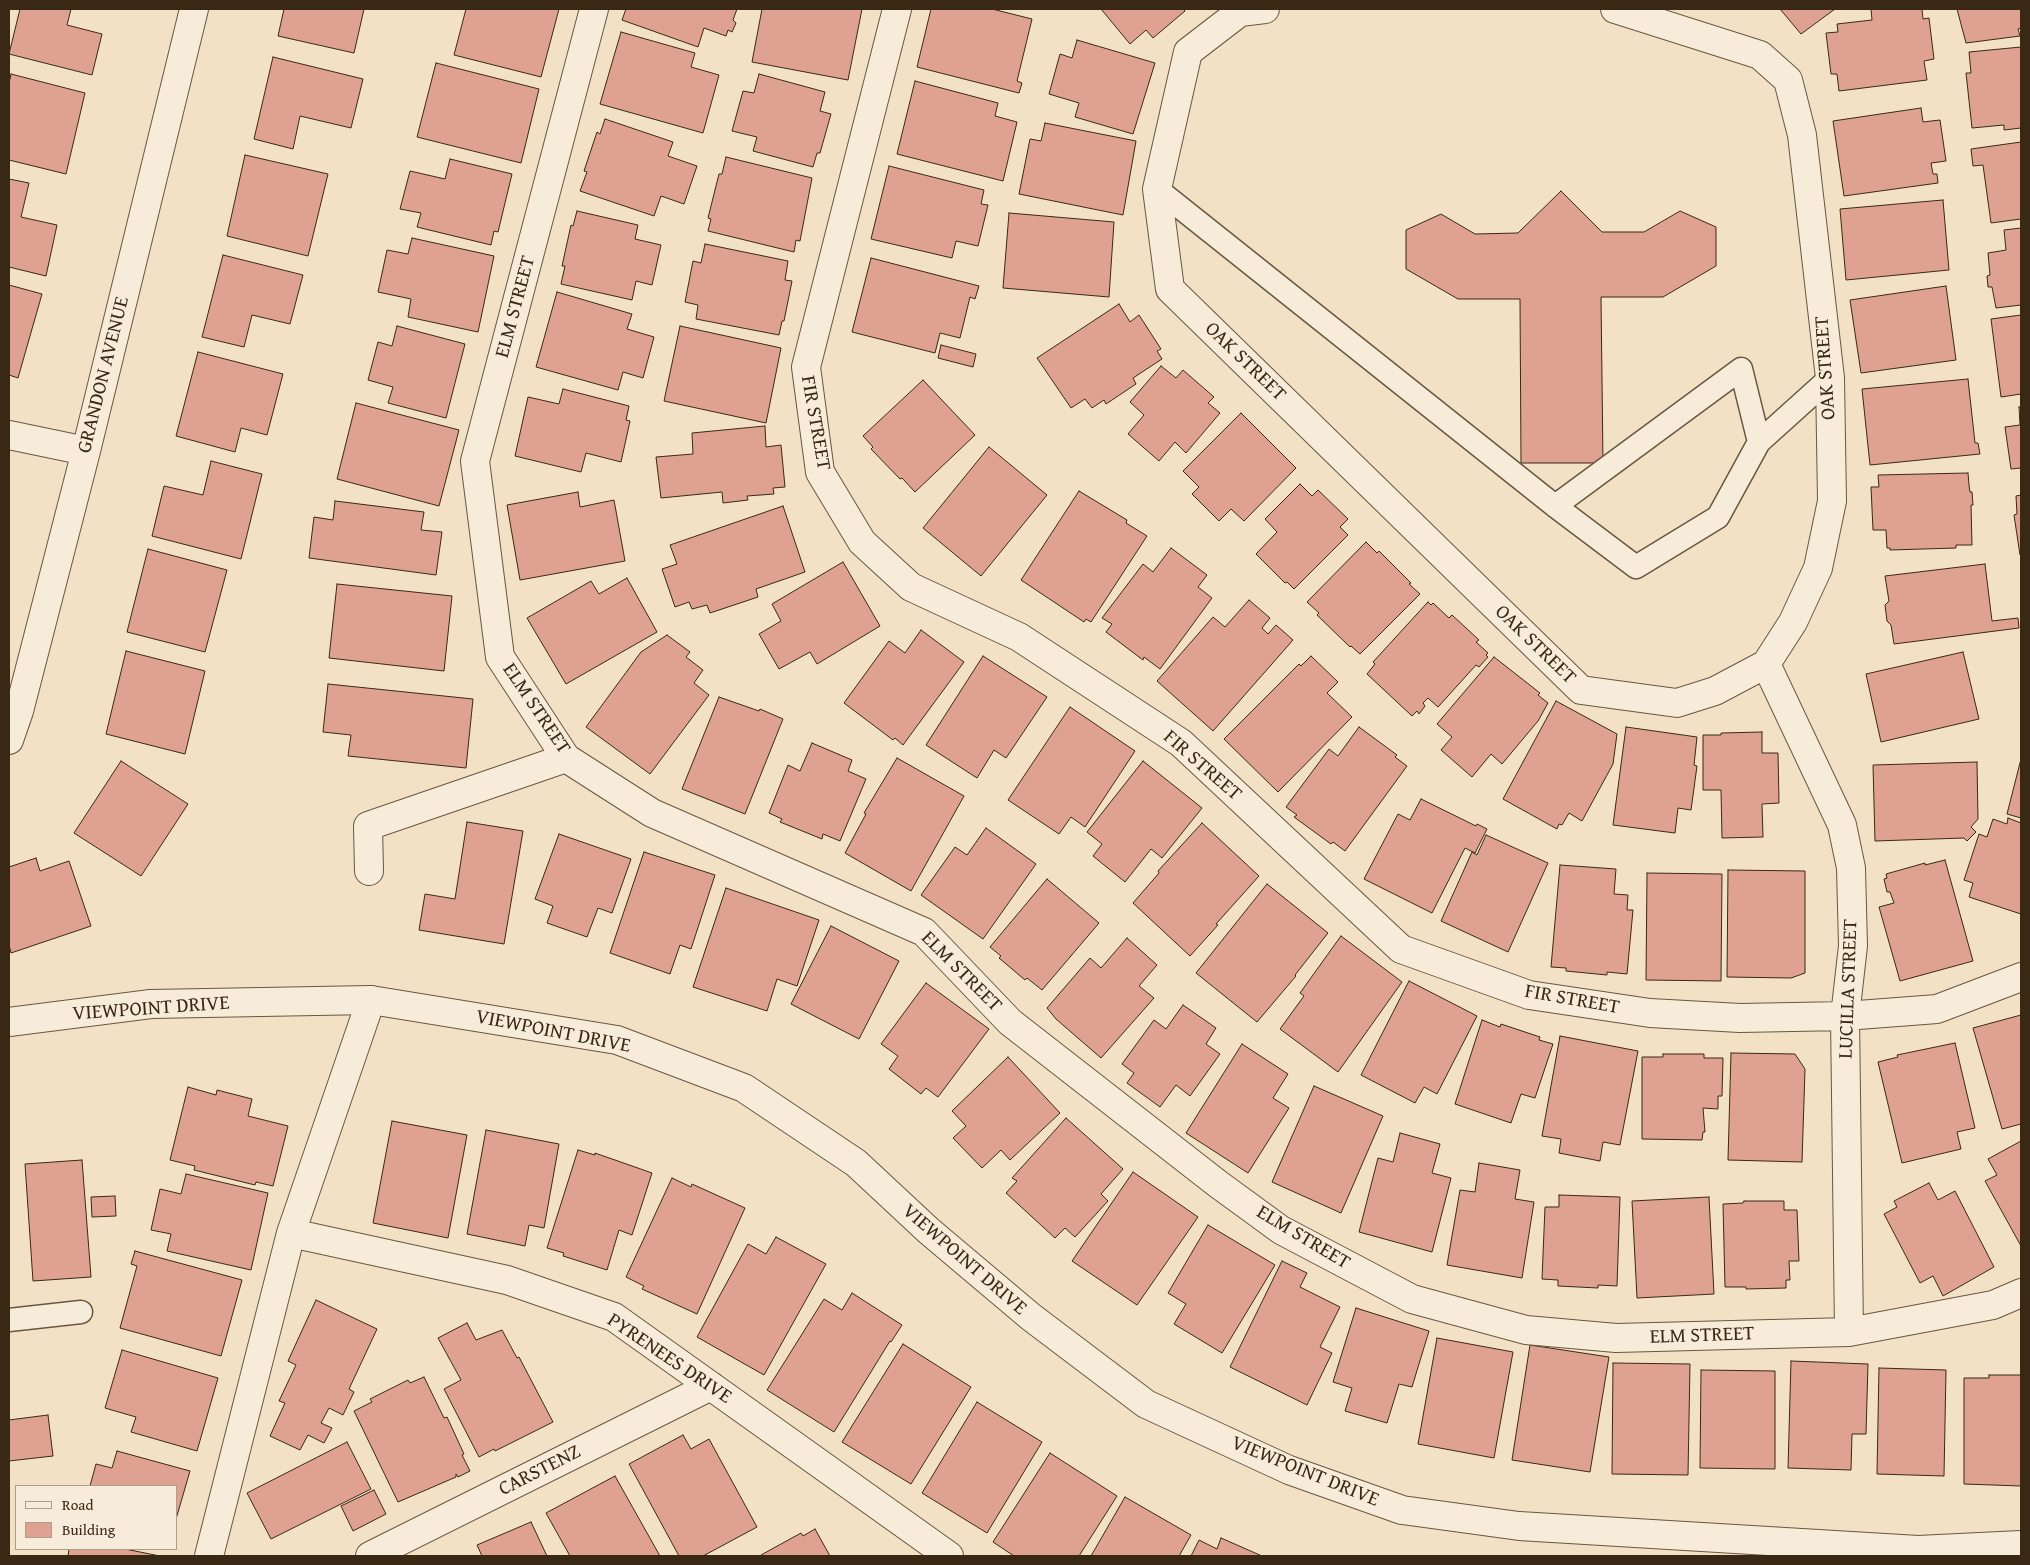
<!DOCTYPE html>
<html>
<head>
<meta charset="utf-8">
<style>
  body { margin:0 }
  #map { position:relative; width:2030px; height:1565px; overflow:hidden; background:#f3e1c5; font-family:"Gentium Book Plus",serif }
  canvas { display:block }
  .frame { position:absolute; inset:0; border:10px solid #392914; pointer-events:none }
  .legend { position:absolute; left:15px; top:1485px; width:162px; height:65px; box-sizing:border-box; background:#f7ecd9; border:1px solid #ab9e8a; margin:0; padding:6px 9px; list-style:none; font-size:15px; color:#392914 }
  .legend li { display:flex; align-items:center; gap:10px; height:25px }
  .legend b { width:25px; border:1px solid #ab9e8a }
</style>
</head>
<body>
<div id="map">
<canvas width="2030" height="1565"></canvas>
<div class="frame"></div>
<ul class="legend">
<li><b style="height:6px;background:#f7ecd9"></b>Road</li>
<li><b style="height:14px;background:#dfa190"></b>Building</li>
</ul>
</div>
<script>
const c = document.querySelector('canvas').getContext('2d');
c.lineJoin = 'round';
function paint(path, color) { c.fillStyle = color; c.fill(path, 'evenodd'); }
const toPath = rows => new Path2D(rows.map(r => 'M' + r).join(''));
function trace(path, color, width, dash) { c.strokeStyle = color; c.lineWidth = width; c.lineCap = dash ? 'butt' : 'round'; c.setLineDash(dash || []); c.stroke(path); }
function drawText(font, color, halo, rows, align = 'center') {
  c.font = font + ' "Gentium Book Plus",serif'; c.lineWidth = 4; c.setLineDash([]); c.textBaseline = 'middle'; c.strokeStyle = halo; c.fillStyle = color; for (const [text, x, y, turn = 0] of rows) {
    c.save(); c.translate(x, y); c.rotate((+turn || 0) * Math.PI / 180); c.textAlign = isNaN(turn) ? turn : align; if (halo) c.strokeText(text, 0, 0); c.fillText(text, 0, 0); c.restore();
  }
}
const building = toPath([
  [20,9,71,9,67,25,102,34,92,75,9,54,20,9],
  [284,9,364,9,354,53,278,36,284,9],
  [466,9,559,9,541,77,454,55,466,9],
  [626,9,737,9,733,20,736,23,732,32,728,30,726,36,704,28,698,47,622,20,626,9],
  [762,9,862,9,848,80,752,62,762,9],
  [931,9,992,9,1032,19,1017,81,1022,83,1019,93,917,67,931,9],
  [1101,9,1183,9,1185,11,1153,38,1146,30,1130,44,1101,9],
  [1780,9,1835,9,1801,34,1780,9],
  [1871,9,1922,9,1923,19,1929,18,1934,59,1924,61,1927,80,1839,91,1837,74,1831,74,1826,33,1838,32,1837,24,1872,20,1871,9],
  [1957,9,2021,9,2021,28,2018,29,2020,36,1966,43,1957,9],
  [621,32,695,53,691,67,719,75,703,133,600,104,621,32],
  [1077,40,1155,63,1133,134,1075,117,1079,103,1049,94,1060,54,1072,58,1077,40],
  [2021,47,2021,128,2004,130,2004,125,1972,128,1966,73,1971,73,1969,52,2021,47],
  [273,57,363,79,351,128,300,116,293,149,254,139,273,57],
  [436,63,539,89,521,163,417,137,436,63],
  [11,74,85,93,66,174,9,160,9,84,11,74],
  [759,74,825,92,820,111,831,114,820,153,817,153,813,167,753,151,757,137,732,131,743,91,754,93,759,74],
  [915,81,998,103,995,116,1017,122,1003,181,897,154,915,81],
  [1921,108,1923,122,1940,120,1946,161,1931,163,1933,174,1937,174,1938,183,1844,196,1833,121,1921,108],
  [605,119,673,142,668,156,697,166,684,204,661,196,654,216,580,191,587,172,584,171,597,132,600,134,605,119],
  [1045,123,1136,141,1123,215,1019,194,1030,139,1041,141,1045,123],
  [2021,142,2021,219,1991,223,1983,165,1973,166,1971,149,2021,142],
  [245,155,328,174,308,256,227,236,245,155],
  [726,157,812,178,800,241,796,240,794,252,708,231,711,219,708,218,719,174,722,174,726,157],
  [450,159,512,174,498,232,494,231,491,245,417,227,421,213,400,209,410,171,445,179,450,159],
  [889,166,984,190,981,204,988,205,978,246,956,241,952,258,871,239,889,166],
  [9,179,29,183,21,217,57,225,46,276,9,267,9,179],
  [1561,191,1602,232,1644,232,1680,211,1716,227,1716,266,1663,297,1601,297,1603,463,1521,463,1520,299,1458,299,1406,269,1406,230,1441,214,1475,234,1518,233,1561,191],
  [1943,200,1949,270,1846,280,1840,209,1943,200],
  [577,211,638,225,635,239,661,245,652,285,636,281,632,300,561,284,565,266,562,266,571,225,573,226,577,211],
  [1009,213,1114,222,1109,297,1003,288,1009,213],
  [2021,228,2021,305,1996,308,1992,287,1988,287,1987,276,1990,275,1988,253,2006,250,2004,230,2021,228],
  [412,238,494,256,478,332,408,317,411,299,378,292,387,250,408,254,412,238],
  [705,244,788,261,785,280,792,281,784,321,782,321,779,335,696,319,698,305,685,302,693,261,701,263,705,244],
  [223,255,303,275,290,324,252,315,244,347,202,337,223,255],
  [871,258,979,286,975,299,970,297,960,338,940,333,935,353,852,332,871,258],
  [9,285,42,294,18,378,9,375,9,285],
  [1946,286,1956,360,1861,373,1850,300,1946,286],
  [557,292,632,314,627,329,654,337,643,378,623,372,618,390,536,367,557,292],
  [1119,304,1130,322,1139,315,1161,349,1157,351,1162,359,1133,378,1136,384,1106,404,1104,400,1092,408,1085,399,1071,408,1037,358,1119,304],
  [2021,315,2021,394,2001,397,1991,319,2021,315],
  [397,326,465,344,446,418,388,403,393,387,368,380,378,342,392,346,397,326],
  [680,326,781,348,766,423,664,401,680,326],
  [941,345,976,354,973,367,938,358,941,345],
  [198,352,283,374,267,435,241,428,235,452,176,436,198,352],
  [1161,366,1176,378,1183,370,1214,397,1208,403,1220,413,1186,453,1175,442,1159,461,1128,434,1144,415,1130,402,1161,366],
  [1968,379,1975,443,1978,443,1980,454,1870,465,1862,389,1968,379],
  [923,380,975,435,915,492,902,478,900,479,871,449,873,447,863,436,923,380],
  [563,389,629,406,626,420,630,421,621,462,586,453,581,472,515,456,528,397,559,404,563,389],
  [356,403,459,430,439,506,337,479,356,403],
  [2019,407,2021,407,2021,468,2011,469,2005,427,2020,425,2019,407],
  [1241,413,1296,468,1244,521,1231,509,1219,521,1192,494,1199,487,1183,471,1241,413],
  [765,426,766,447,781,445,785,487,773,488,774,494,747,496,748,500,723,503,722,492,661,498,656,457,693,454,692,433,765,426],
  [989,447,1047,495,981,576,923,528,989,447],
  [211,461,262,474,241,559,152,536,164,486,203,495,211,461],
  [1968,473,1969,485,1970,492,1972,492,1973,505,1971,505,1972,545,1956,545,1956,548,1890,550,1890,548,1887,548,1886,530,1873,530,1871,487,1879,487,1878,475,1968,473],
  [1300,484,1312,496,1318,490,1348,519,1340,527,1348,535,1294,589,1287,582,1285,583,1256,554,1277,532,1265,519,1300,484],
  [1079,491,1127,520,1126,523,1147,536,1091,622,1086,619,1084,622,1021,580,1079,491],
  [578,492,580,507,614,500,625,561,520,580,507,505,578,492],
  [2021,495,2021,555,2020,555,2014,515,2017,514,2016,496,2021,495],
  [335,501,424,512,421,530,442,532,436,575,309,558,314,517,333,520,335,501],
  [783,506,805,572,756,589,758,597,710,613,707,605,692,609,689,602,675,607,662,569,677,564,670,545,783,506],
  [1366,542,1377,553,1379,551,1411,583,1409,584,1420,594,1360,654,1351,646,1350,647,1317,615,1319,613,1307,602,1366,542],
  [1171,548,1207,575,1198,587,1212,598,1160,669,1144,657,1143,660,1106,632,1112,624,1102,618,1143,564,1153,572,1171,548],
  [148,549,227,570,205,652,127,632,148,549],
  [843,562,880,626,817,664,810,652,779,669,759,634,781,621,772,604,843,562],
  [1985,564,1992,621,2018,618,2019,628,1894,644,1891,625,1887,621,1885,605,1889,601,1885,576,1985,564],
  [627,578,657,632,566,684,527,618,591,581,599,594,627,578],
  [337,584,452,596,444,671,329,658,337,584],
  [1249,600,1270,618,1262,628,1268,634,1276,625,1293,640,1213,731,1157,681,1213,617,1225,627,1249,600],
  [1428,602,1431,605,1433,603,1449,618,1452,615,1479,640,1476,642,1488,653,1486,655,1488,657,1479,667,1476,665,1438,707,1428,698,1423,703,1425,706,1419,714,1417,711,1412,716,1367,674,1375,664,1373,662,1428,602],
  [921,630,964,662,903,745,895,738,893,740,844,703,889,641,905,653,921,630],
  [667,635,690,652,686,657,703,670,694,683,709,695,650,774,586,727,641,652,667,635],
  [126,651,205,671,185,754,106,734,126,651],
  [1963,652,1979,719,1881,742,1866,674,1963,652],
  [983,656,1047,697,1006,758,994,750,977,778,926,745,983,656],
  [1311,656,1338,682,1327,693,1352,717,1278,792,1224,739,1299,664,1301,666,1311,656],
  [1494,657,1540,693,1538,695,1548,703,1538,721,1502,764,1491,754,1472,777,1441,750,1452,737,1437,724,1494,657],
  [328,684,473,699,466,768,348,756,351,735,323,732,328,684],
  [719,697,759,711,760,709,783,719,745,814,682,789,719,697],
  [1556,701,1617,734,1613,764,1582,821,1569,813,1562,825,1559,824,1557,829,1503,799,1556,701],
  [1070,707,1135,751,1085,827,1071,817,1059,834,1008,800,1070,707],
  [1359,727,1397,755,1395,757,1407,766,1345,851,1333,842,1331,844,1294,817,1297,815,1286,807,1329,749,1338,756,1359,727],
  [1626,727,1697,737,1694,765,1697,766,1691,810,1678,808,1675,833,1613,825,1626,727],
  [1762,732,1762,753,1778,753,1779,803,1762,804,1763,837,1722,838,1721,790,1703,790,1703,735,1721,735,1721,733,1762,732],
  [812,743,852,760,848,771,866,779,840,841,823,834,822,839,780,822,782,819,769,813,788,765,800,771,812,743],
  [897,758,964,796,911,891,845,853,866,814,864,813,897,758],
  [2021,759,2021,818,2007,814,2021,759],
  [121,761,188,804,141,876,74,833,121,761],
  [1143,761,1202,808,1162,858,1151,849,1125,882,1093,856,1102,844,1087,832,1143,761],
  [1977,762,1978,819,1971,827,1976,832,1967,841,1964,838,1875,841,1873,765,1977,762],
  [1421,799,1476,826,1477,824,1487,829,1475,853,1465,848,1432,913,1364,879,1398,814,1410,820,1421,799],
  [2008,818,2021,823,2021,914,1969,897,1973,883,1964,880,1979,834,1987,837,1993,819,2007,824,2008,818],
  [467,822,523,831,504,944,419,930,425,894,455,899,467,822],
  [1202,823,1259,876,1216,924,1218,925,1190,956,1133,903,1159,873,1158,871,1202,823],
  [986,828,1036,864,983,939,921,895,955,847,967,855,986,828],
  [559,834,631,859,612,913,598,908,587,937,547,923,553,906,535,899,559,834],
  [1486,835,1548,863,1508,952,1441,921,1472,852,1477,855,1486,835],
  [644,852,715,875,691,949,680,945,670,974,610,953,644,852],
  [36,858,40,871,69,861,91,926,11,953,9,945,9,867,36,858],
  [1945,860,1973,961,1900,981,1879,907,1894,903,1890,892,1887,892,1884,879,1887,878,1886,874,1925,863,1925,865,1945,860],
  [1560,865,1616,869,1614,894,1628,895,1627,910,1633,910,1627,974,1607,972,1607,975,1566,971,1566,968,1551,967,1560,865],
  [1728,870,1805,871,1805,973,1791,978,1727,977,1728,870],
  [1647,873,1722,874,1721,981,1646,980,1647,873],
  [1047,879,1099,923,1042,990,1027,978,1025,980,999,958,1001,956,990,947,1047,879],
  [1267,884,1328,933,1295,975,1296,976,1257,1022,1196,973,1267,884],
  [726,888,819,920,797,986,777,979,767,1011,693,987,726,888],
  [831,926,899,961,859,1039,791,1004,831,926],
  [1341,936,1402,982,1338,1072,1280,1029,1304,996,1300,993,1341,936],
  [1127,938,1157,965,1139,986,1154,998,1101,1058,1056,1019,1047,1008,1090,958,1101,968,1127,938],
  [1409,981,1477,1016,1437,1094,1424,1087,1415,1103,1361,1075,1409,981],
  [926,983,989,1029,938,1097,926,1088,921,1094,889,1069,898,1056,881,1044,926,983],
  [1183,1005,1216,1028,1206,1044,1220,1054,1190,1096,1176,1085,1160,1107,1127,1083,1134,1073,1122,1064,1154,1020,1166,1029,1183,1005],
  [2021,1015,2021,1124,2002,1129,1973,1028,2021,1015],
  [1482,1020,1500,1027,1501,1024,1540,1037,1539,1040,1553,1044,1535,1098,1521,1094,1511,1123,1455,1104,1482,1020],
  [1560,1036,1638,1051,1620,1145,1603,1142,1600,1161,1559,1153,1561,1139,1542,1136,1560,1036],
  [1955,1043,1975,1128,1957,1132,1961,1149,1902,1163,1878,1062,1898,1057,1897,1055,1955,1043],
  [1242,1044,1288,1074,1273,1098,1289,1108,1248,1173,1186,1133,1242,1044],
  [1731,1053,1795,1054,1805,1069,1802,1162,1728,1160,1731,1053],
  [1663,1054,1704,1054,1704,1058,1723,1058,1722,1096,1718,1096,1718,1109,1703,1108,1705,1132,1703,1132,1702,1140,1642,1139,1642,1057,1663,1057,1663,1054],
  [1008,1057,1060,1113,1010,1160,1001,1150,982,1168,953,1138,966,1126,952,1111,1008,1057],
  [1314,1086,1383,1116,1341,1213,1272,1182,1314,1086],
  [188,1087,216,1095,217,1090,252,1099,248,1116,288,1126,273,1186,256,1182,255,1185,194,1170,195,1166,170,1160,188,1087],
  [1066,1118,1123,1169,1101,1194,1108,1201,1075,1237,1065,1228,1055,1238,1006,1193,1017,1181,1012,1178,1066,1118],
  [392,1121,467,1135,448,1238,373,1223,392,1121],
  [486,1130,559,1144,544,1228,529,1225,525,1246,467,1234,486,1130],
  [1400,1133,1440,1144,1432,1173,1451,1178,1432,1252,1359,1232,1378,1158,1393,1162,1400,1133],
  [2021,1141,2021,1246,1985,1181,1997,1175,1988,1159,2021,1141],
  [578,1150,595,1155,595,1153,652,1173,632,1235,619,1230,607,1270,563,1256,564,1253,547,1248,578,1150],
  [82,1160,91,1277,33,1281,25,1164,82,1160],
  [1479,1163,1520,1170,1515,1199,1534,1202,1522,1278,1447,1265,1460,1190,1475,1192,1479,1163],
  [1133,1172,1198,1217,1137,1305,1072,1261,1133,1172],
  [186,1174,268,1193,251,1270,167,1251,171,1234,151,1230,160,1189,181,1194,186,1174],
  [672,1178,691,1187,692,1184,745,1208,697,1314,642,1289,644,1286,626,1277,672,1178],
  [1929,1183,1938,1200,1955,1191,1994,1267,1943,1296,1933,1276,1920,1283,1884,1214,1897,1207,1894,1201,1929,1183],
  [1559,1195,1620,1197,1617,1286,1598,1285,1598,1288,1558,1286,1558,1280,1542,1279,1545,1207,1559,1207,1559,1195],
  [115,1196,116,1216,92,1217,91,1197,115,1196],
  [1709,1197,1714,1294,1637,1298,1632,1201,1709,1197],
  [1744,1201,1784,1201,1784,1210,1797,1210,1799,1261,1789,1261,1790,1280,1786,1280,1786,1288,1746,1289,1746,1287,1725,1287,1723,1204,1743,1203,1744,1201],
  [1208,1225,1275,1265,1222,1353,1174,1324,1186,1304,1168,1293,1208,1225],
  [776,1237,826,1264,764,1375,697,1337,748,1244,766,1254,776,1237],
  [135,1251,242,1280,221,1356,120,1328,137,1266,131,1264,135,1251],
  [1282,1261,1307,1273,1300,1287,1340,1307,1320,1347,1332,1353,1307,1405,1230,1367,1282,1261],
  [852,1293,902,1325,891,1342,890,1341,834,1432,767,1390,824,1299,842,1310,852,1293],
  [316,1300,377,1329,349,1389,354,1392,343,1415,329,1408,321,1423,332,1428,324,1443,308,1435,300,1450,270,1436,285,1403,279,1401,296,1365,288,1361,316,1300],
  [1356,1308,1429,1331,1412,1387,1399,1384,1387,1423,1345,1411,1352,1388,1333,1382,1356,1308],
  [467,1323,476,1340,502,1330,517,1358,519,1357,553,1422,495,1451,494,1449,479,1457,444,1389,461,1380,438,1338,467,1323],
  [1437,1338,1513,1352,1494,1458,1418,1444,1437,1338],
  [903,1344,971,1387,911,1484,842,1442,903,1344],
  [1530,1345,1609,1357,1590,1472,1512,1460,1530,1345],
  [122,1350,218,1378,197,1451,131,1432,136,1417,105,1408,122,1350],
  [1791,1361,1868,1364,1866,1434,1852,1434,1851,1470,1788,1468,1791,1361],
  [1613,1363,1690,1364,1688,1475,1612,1474,1613,1363],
  [1879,1368,1946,1370,1944,1476,1877,1474,1879,1368],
  [1701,1370,1775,1371,1775,1469,1700,1468,1701,1370],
  [1989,1375,2021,1375,2021,1486,1964,1484,1964,1378,1989,1378,1989,1375],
  [424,1377,444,1418,447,1417,464,1454,462,1455,470,1471,458,1477,456,1474,456,1477,398,1502,354,1411,372,1402,370,1399,408,1380,410,1383,424,1377],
  [977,1402,1042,1442,987,1533,922,1493,977,1402],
  [48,1415,53,1456,9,1461,9,1420,48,1415],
  [683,1435,691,1449,709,1439,757,1527,703,1556,679,1556,629,1464,683,1435],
  [347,1442,371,1489,271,1539,247,1493,347,1442],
  [117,1451,190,1471,176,1519,176,1486,90,1486,96,1464,112,1468,117,1451],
  [1050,1453,1117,1496,1079,1556,1014,1556,993,1542,1050,1453],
  [615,1476,660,1556,570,1556,546,1513,615,1476],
  [374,1490,386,1514,353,1531,341,1506,374,1490],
  [1125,1497,1191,1535,1179,1556,1091,1556,1125,1497],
  [531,1522,547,1556,482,1556,477,1545,531,1522],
  [815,1529,830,1556,762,1556,761,1555,801,1533,803,1536,815,1529],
  [1221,1538,1262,1556,1191,1556,1199,1540,1217,1549,1221,1538],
  [69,1549,125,1549,160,1556,68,1556,69,1549]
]);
const service = toPath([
  [1157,189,1555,506,1636,567,1718,517,1759,442,1830,378],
  [1555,506,1741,369,1759,442],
  [9,1320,81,1312]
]);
const minor = toPath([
  [594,9,475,461,500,657,566,758,652,813,924,932,1010,1022,1218,1184,1281,1230,1412,1299,1526,1330,1616,1338,1849,1332,1993,1305,2021,1293],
  [897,9,806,367,820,472,862,542,911,587,1019,637,1181,743,1401,949,1529,995,1650,1013,1740,1018,1845,1016,1937,1009,2021,977],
  [1265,9,1240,12,1188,52,1157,189,1170,289,1581,690,1677,703,1715,691,1766,664,1793,622,1818,568,1832,501,1830,378,1802,135,1788,80,1760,55,1615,9],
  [9,435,86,451],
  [1766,664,1842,825,1851,868,1853,946,1845,1016,1849,1332],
  [9,740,19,711,86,451,194,9],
  [369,871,368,826,566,758],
  [9,1022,151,1004],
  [291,1233,507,1280,614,1317,949,1556],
  [209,1556,291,1233,371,1000],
  [370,1556,711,1386]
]);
const tertiary = toPath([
  [151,1004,371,1000,617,1040,744,1088,856,1163,929,1231,1031,1317,1146,1404,1289,1470,1402,1510,1519,1526,1918,1550,2021,1545]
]);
const streetNames = [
  ["ELM STREET",516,307,-75],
  ["OAK STREET",1245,362,44],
  ["OAK STREET",1826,368,-94],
  ["GRANDON AVENUE",104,375,-76],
  ["FIR STREET",815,423,80],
  ["OAK STREET",1535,645,44],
  ["ELM STREET",536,709,56],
  ["FIR STREET",1202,766,41],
  ["ELM STREET",961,972,45],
  ["LUCILLA STREET",1849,989,-88],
  ["FIR STREET",1572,1000,10],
  ["VIEWPOINT DRIVE",151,1009,-4],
  ["VIEWPOINT DRIVE",553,1032,11],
  ["ELM STREET",1303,1238,31],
  ["VIEWPOINT DRIVE",964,1260,41],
  ["ELM STREET",1702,1336,-2],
  ["PYRENEES DRIVE",669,1359,34],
  ["CARSTENZ",540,1471,-27],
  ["VIEWPOINT DRIVE",1305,1472,22]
];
paint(building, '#dfa190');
trace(building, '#392914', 1);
trace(service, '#685740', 25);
trace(minor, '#685740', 30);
trace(tertiary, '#685740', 30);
trace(service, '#f7ecd9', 22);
trace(minor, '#f7ecd9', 28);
trace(tertiary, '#f7ecd9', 28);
drawText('20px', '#392914', '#f7ecd9', streetNames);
</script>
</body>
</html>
